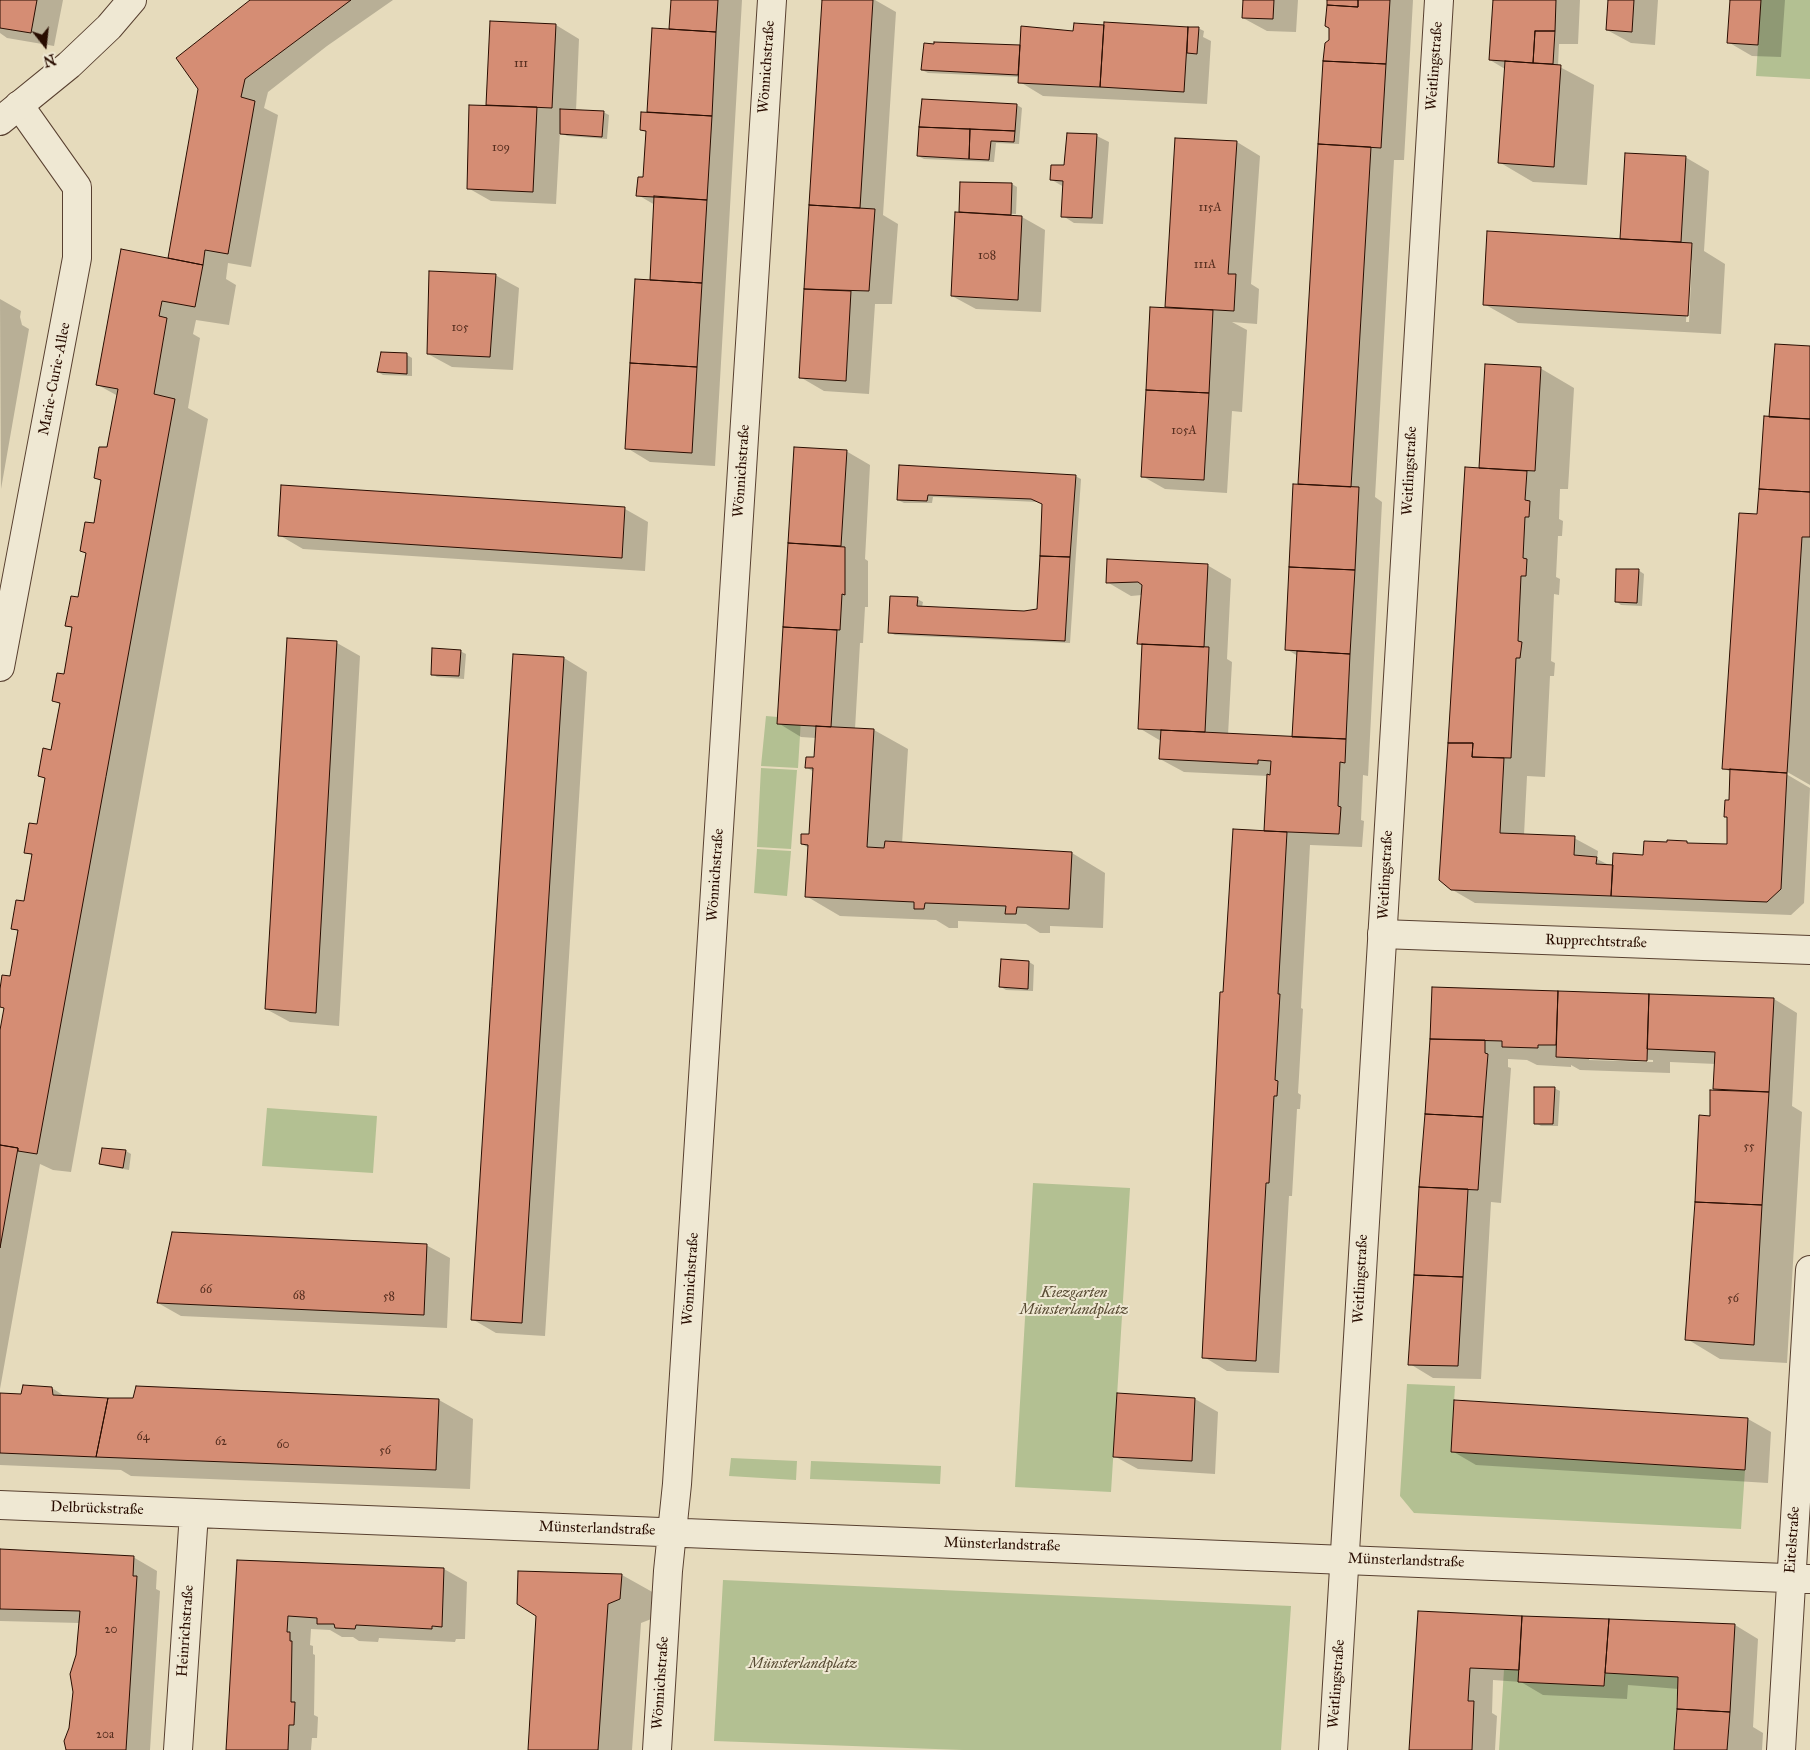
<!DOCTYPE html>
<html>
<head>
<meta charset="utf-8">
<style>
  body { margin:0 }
  #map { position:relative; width:1810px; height:1750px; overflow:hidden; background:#e6dbbc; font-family:"IM FELL Great Primer",serif }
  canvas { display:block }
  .north { position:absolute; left:20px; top:20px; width:50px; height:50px; -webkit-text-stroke:4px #efe8d3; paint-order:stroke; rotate:164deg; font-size:14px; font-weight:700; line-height:20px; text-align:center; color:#290d01 }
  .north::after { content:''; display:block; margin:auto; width:18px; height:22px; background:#290d01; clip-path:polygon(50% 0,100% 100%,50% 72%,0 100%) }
</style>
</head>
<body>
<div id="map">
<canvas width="1810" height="1750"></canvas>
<div class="north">N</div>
</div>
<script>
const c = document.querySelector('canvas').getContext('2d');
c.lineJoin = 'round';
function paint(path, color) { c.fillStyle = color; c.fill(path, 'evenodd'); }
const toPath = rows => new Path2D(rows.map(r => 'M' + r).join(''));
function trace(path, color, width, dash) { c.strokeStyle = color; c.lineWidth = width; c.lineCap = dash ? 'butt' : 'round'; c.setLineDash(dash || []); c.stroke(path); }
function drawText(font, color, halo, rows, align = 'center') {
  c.font = font + ' "IM FELL Great Primer",serif'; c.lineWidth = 4; c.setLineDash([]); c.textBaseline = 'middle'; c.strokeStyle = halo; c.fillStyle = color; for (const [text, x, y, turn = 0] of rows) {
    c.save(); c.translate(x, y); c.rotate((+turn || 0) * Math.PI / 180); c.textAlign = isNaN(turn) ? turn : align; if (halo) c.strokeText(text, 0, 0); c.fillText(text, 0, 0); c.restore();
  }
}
const green = toPath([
  [1761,0,1810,0,1810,79,1756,76],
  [766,716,801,719,798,768,761,766],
  [761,768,797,770,791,849,757,847],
  [757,849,791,851,787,896,754,893],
  [267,1108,377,1116,373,1173,262,1166],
  [1033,1183,1130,1188,1111,1492,1015,1487],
  [1407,1384,1455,1386,1451,1452,1745,1470,1741,1529,1414,1513,1400,1496],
  [731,1458,797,1461,796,1480,729,1476],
  [811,1461,941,1466,940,1484,810,1479],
  [723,1580,1291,1606,1281,1750,963,1750,714,1741],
  [1504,1669,1519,1670,1518,1682,1604,1686,1605,1673,1678,1677,1674,1750,1499,1750]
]);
const shadow = toPath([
  [0,0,63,0,54,46,7,38,0,33],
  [252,0,393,0,327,46,268,92,264,108,278,115,251,267,228,263,226,279,236,285,229,325,196,320,193,334,200,338,188,408,208,419,71,1172,53,1170,40,1164,0,1389,0,1037,5,1009,0,1006,0,997,11,978,19,932,12,928,25,902,33,856,26,852,38,826,46,779,40,776,52,751,61,705,53,700,65,675,73,629,67,625,79,598,102,481,95,477,108,449,118,396,98,385,174,261,170,258],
  [672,0,742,0,715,466,650,462,627,448,651,282,655,205,638,195,644,178,647,133,641,129,648,113,653,30,670,31],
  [823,0,875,0,896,12,883,215,898,224,892,304,875,304,869,394,824,391,800,377],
  [1244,0,1298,0,1296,32,1267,31,1243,18],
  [1328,0,1413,0,1404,160,1394,160,1375,497,1382,502,1368,776,1363,775,1361,820,1364,821,1362,847,1310,845,1301,1008,1303,1009,1298,1093,1301,1095,1300,1109,1297,1109,1292,1196,1289,1196,1279,1373,1227,1371,1204,1357,1225,993,1265,832,1268,776,1184,772,1160,759,1161,741,1139,728,1143,646,1138,643,1142,595,1131,596,1107,582,1207,565,1231,579,1227,659,1232,662,1228,735,1294,738,1298,656,1286,649,1299,485,1326,43,1330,41],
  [1494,0,1580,0,1578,44,1559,44,1558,66,1594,85,1587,185,1533,182,1499,162,1505,69,1490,60],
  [1609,0,1658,0,1655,45,1631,43,1607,30],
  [1731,0,1785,0,1781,57,1752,56,1728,42],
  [491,22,556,25,579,39,576,111,603,112,609,115,607,139,567,136,560,132,556,204,491,201,468,188,487,106],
  [1075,24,1198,28,1204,31,1203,37,1211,41,1207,104,1043,96,1020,82,1020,77,928,73,922,70,1022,48,1074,32],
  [1017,105,1022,108,1019,144,996,143,994,162,924,159,918,156],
  [1068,134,1097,136,1109,142,1103,224,1074,223,1063,216,1064,187,1052,180,1065,166],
  [1237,142,1260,156,1251,284,1259,289,1257,324,1232,322,1247,330,1242,412,1232,411,1227,493,1165,489,1142,476,1171,309,1166,306],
  [1685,157,1709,171,1704,251,1725,264,1721,334,1518,323,1484,304,1625,240],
  [1690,260,1692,260,1689,322,1686,322],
  [1012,184,1017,187,1016,214,964,211,964,214,1022,217,1045,230,1041,312,976,309,952,296,964,214,960,212],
  [495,275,519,288,513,370,452,367,428,354],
  [0,299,21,311,20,317,22,325,29,329,1,489],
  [1810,348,1810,785,1782,769,1781,771,1810,788,1804,903,1791,915,1475,903,1451,889,1480,469,1540,368,1574,388,1568,489,1560,489,1559,519,1563,521,1562,536,1558,536,1556,577,1560,579,1559,595,1554,594,1551,661,1555,663,1554,676,1550,676,1545,777,1527,776,1524,835,1574,838,1598,851,1597,859,1611,866,1687,842,1691,845,1728,846,1728,818,1726,817,1730,801,1732,773,1724,768,1770,418],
  [382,353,407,355,412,358,412,376,383,375,378,372],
  [795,448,846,451,870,465,865,559,868,561,868,607,865,607,863,643,860,643,855,729,874,730,908,749,902,844,1072,853,1105,873,1103,928,1050,926,1050,933,1040,933,1026,924,958,921,958,928,949,928,936,920,840,916,806,896,809,848,802,844,810,835,814,772,806,767,815,759,816,738,801,737,778,723],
  [900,466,1075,476,1081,479,1070,643,895,635,889,632,917,599,923,602,922,607,1024,612,1038,611,1044,504,1037,502,933,497,932,503,904,503,898,500],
  [625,509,648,522,645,571,303,549,279,535],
  [1638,570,1644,574,1642,606,1621,605,1616,601],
  [288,639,337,643,360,656,339,1026,290,1022,266,1009],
  [460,651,466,654,464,679,437,677,432,674],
  [564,658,587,672,545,1336,496,1333,472,1319],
  [1002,960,1029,962,1034,965,1033,991,1006,990,1001,987],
  [1558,992,1774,999,1797,1013,1792,1106,1802,1112,1787,1363,1720,1359,1687,1339,1711,1117,1719,1091,1715,1089,1716,1064,1670,1062,1670,1073,1580,1070,1571,1065,1571,1067,1537,1065,1527,1060,1508,1059,1508,1067,1511,1068,1501,1203,1491,1202,1481,1379,1433,1378,1410,1364,1431,1040],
  [1589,1057,1653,1060,1653,1062,1589,1060],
  [1554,1088,1560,1091,1558,1126,1541,1126,1536,1123],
  [103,1149,126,1151,131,1154,129,1170,106,1166,100,1163],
  [426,1245,450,1258,447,1328,181,1316,158,1303],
  [52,1388,66,1397,134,1399,137,1388,439,1400,473,1419,470,1489,131,1476,121,1470,0,1465,0,1394,23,1395],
  [1118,1394,1195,1399,1218,1412,1215,1474,1138,1469,1114,1456],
  [1748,1419,1771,1432,1768,1483,1476,1465,1452,1451],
  [0,1551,133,1557,157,1571,156,1589,160,1591,150,1750,67,1750,80,1623,0,1621],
  [239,1561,444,1569,467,1582,465,1639,456,1639,455,1642,379,1638,378,1642,359,1641,353,1637,342,1637,330,1630,311,1629,310,1645,313,1646,313,1654,315,1655,314,1715,318,1717,317,1738,312,1738,311,1750,227,1750],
  [519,1572,622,1575,656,1594,654,1618,641,1623,632,1750,529,1750,538,1615],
  [1419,1612,1735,1625,1758,1639,1753,1727,1763,1733,1762,1750,1676,1750,1679,1689,1628,1685,1627,1699,1543,1695,1521,1682,1493,1680,1492,1713,1497,1716,1495,1750,1411,1750]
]);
const building = toPath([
  [0,0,37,0,31,33,0,28,0,0],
  [250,0,351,0,245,79,241,97,255,101,228,254,205,250,203,265,168,258,198,89,176,58,250,0],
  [671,0,718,0,716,32,669,29,671,0],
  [822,0,873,0,860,208,809,205,822,0],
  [1243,0,1274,0,1273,19,1242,18,1243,0],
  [1327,0,1358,0,1358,7,1327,5,1327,0],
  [1358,0,1390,0,1386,64,1323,61,1325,43,1329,40,1329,28,1325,26,1327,5,1358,7,1358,0],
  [1493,0,1556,0,1555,31,1535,31,1533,63,1489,60,1493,0],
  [1608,0,1634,0,1632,32,1606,30,1608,0],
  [1730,0,1761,0,1758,45,1727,43,1730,0],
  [490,21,556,24,552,108,486,105,490,21],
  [1104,22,1188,27,1184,92,1100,87,1104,22],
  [1074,23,1104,25,1100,87,1018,83,1021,26,1073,31,1074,23],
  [1188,27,1199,27,1197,54,1187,53,1188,27],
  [652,28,716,32,712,116,647,112,652,28],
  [1535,31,1555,31,1553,64,1533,63,1535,31],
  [934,42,1020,45,1018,75,921,70,924,43,934,44,934,42],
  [1323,61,1386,64,1381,148,1318,144,1323,61],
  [1505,61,1561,65,1554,167,1498,163,1505,61],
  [922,99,1017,104,1015,131,919,127,922,99],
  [469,105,537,107,533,192,467,189,469,105],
  [560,109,604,111,602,137,560,134,560,109],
  [641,112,712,116,707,200,636,196,638,177,643,177,646,131,640,130,641,112],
  [919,127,970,129,969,159,917,156,919,127],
  [970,129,1015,131,1014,142,991,141,989,160,969,159,970,129],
  [1067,133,1097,134,1092,218,1061,217,1063,181,1050,180,1051,165,1064,165,1067,133],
  [1175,138,1237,141,1228,274,1236,274,1234,311,1165,307,1175,138],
  [1318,144,1371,147,1351,487,1298,484,1318,144],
  [1625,153,1686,156,1681,242,1620,239,1625,153],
  [960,182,1012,183,1011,215,959,212,960,182],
  [654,196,707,200,702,283,650,280,654,196],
  [809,205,875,209,869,291,804,289,809,205],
  [955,212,1022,216,1018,300,951,296,955,212],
  [1487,231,1692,243,1688,316,1483,305,1487,231],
  [121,249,203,265,195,307,162,301,159,316,167,318,154,394,175,399,37,1154,18,1151,18,1148,0,1145,0,1030,4,1008,0,1007,0,989,2,975,10,976,18,930,11,929,16,900,24,901,32,854,24,853,29,823,37,824,45,778,38,776,43,748,51,750,60,703,52,701,57,673,64,674,72,627,65,626,71,596,78,597,86,553,80,551,85,522,94,523,101,480,94,478,99,447,107,447,118,389,96,385,121,249],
  [429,271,496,274,490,357,427,354,429,271],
  [635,279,702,283,697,367,630,363,635,279],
  [804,289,851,291,846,381,799,378,804,289],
  [1150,307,1213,310,1209,393,1146,390,1150,307],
  [1775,344,1810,346,1810,419,1769,417,1775,344],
  [381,352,407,353,407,374,377,372,381,352],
  [630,363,697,367,692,453,625,449,630,363],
  [1485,364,1541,367,1535,471,1479,468,1485,364],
  [1146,390,1209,393,1204,480,1141,477,1146,390],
  [1764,416,1810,419,1810,492,1759,489,1764,416],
  [794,447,847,450,841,546,788,543,794,447],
  [899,465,1076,475,1070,557,1040,556,1042,504,1031,499,928,495,927,501,897,500,899,465],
  [1465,467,1527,471,1525,500,1530,501,1529,517,1525,517,1523,558,1527,559,1526,576,1521,576,1518,641,1522,642,1520,658,1516,658,1511,758,1472,757,1473,743,1448,743,1465,467],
  [1293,484,1359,487,1355,570,1289,567,1293,484],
  [281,485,625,507,622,558,278,536,281,485],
  [1759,489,1810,492,1810,537,1802,537,1787,773,1722,769,1739,513,1757,514,1759,489],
  [788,543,845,547,845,595,842,594,840,630,783,627,788,543],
  [1040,556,1070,557,1065,641,888,633,890,596,918,597,917,606,1024,611,1037,609,1040,556],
  [1107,559,1208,564,1204,647,1137,644,1142,585,1138,582,1106,583,1107,559],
  [1289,567,1355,570,1350,654,1285,650,1289,567],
  [1616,569,1639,569,1637,603,1615,602,1616,569],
  [783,627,837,630,831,727,777,724,783,627],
  [287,638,337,641,316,1013,265,1009,287,638],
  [1142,644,1209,647,1205,732,1138,729,1142,644],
  [432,648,461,650,459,676,431,675,432,648],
  [1297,651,1350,654,1346,739,1292,737,1297,651],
  [513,654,564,657,522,1323,471,1320,513,654],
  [816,726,874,729,867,847,884,848,885,841,1072,852,1069,909,1017,907,1016,914,1005,914,1006,906,925,903,924,909,914,909,914,902,805,897,808,845,801,844,801,834,809,834,813,768,805,768,806,757,814,757,816,726],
  [1161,730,1346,739,1345,763,1340,762,1338,806,1341,807,1339,834,1264,831,1267,774,1270,775,1271,761,1258,760,1258,764,1159,759,1161,730],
  [1448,743,1473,743,1472,757,1504,758,1500,833,1575,836,1574,855,1597,857,1596,864,1613,865,1611,896,1451,890,1439,880,1448,743],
  [1730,769,1787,773,1781,889,1767,902,1611,896,1613,853,1643,855,1644,841,1667,842,1667,840,1687,841,1687,843,1727,844,1727,817,1724,817,1725,800,1729,800,1730,769],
  [1233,829,1287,832,1278,994,1280,994,1275,1080,1278,1081,1277,1096,1274,1096,1269,1183,1266,1183,1256,1361,1202,1358,1220,992,1223,992,1233,829],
  [1001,959,1029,961,1028,989,999,987,1001,959],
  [1432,987,1558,991,1556,1045,1538,1045,1538,1048,1502,1047,1502,1041,1430,1039,1432,987],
  [1558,991,1649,994,1647,1061,1556,1057,1558,991],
  [1649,994,1774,998,1769,1092,1713,1089,1715,1052,1647,1049,1649,994],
  [1430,1039,1485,1040,1485,1053,1488,1054,1483,1117,1425,1114,1430,1039],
  [1534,1087,1555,1087,1553,1124,1534,1124,1534,1087],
  [1710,1090,1769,1092,1762,1205,1695,1202,1699,1115,1710,1116,1710,1090],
  [1425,1114,1483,1117,1478,1190,1419,1187,1425,1114],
  [0,1145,18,1148,0,1248,0,1145],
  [102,1148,126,1150,123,1168,99,1164,102,1148],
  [1419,1187,1468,1189,1463,1277,1414,1275,1419,1187],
  [1695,1202,1762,1205,1754,1345,1685,1340,1695,1202],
  [172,1232,427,1244,424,1315,157,1303,172,1232],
  [1414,1275,1463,1277,1458,1366,1408,1365,1414,1275],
  [23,1385,52,1387,53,1395,108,1398,96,1457,0,1453,0,1393,21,1394,23,1385],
  [136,1386,439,1399,436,1470,96,1457,108,1398,133,1398,136,1386],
  [1117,1393,1195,1398,1192,1461,1113,1457,1117,1393],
  [1454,1400,1748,1418,1745,1470,1451,1452,1454,1400],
  [0,1549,134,1556,133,1576,137,1576,126,1750,66,1750,64,1741,69,1728,73,1692,70,1674,76,1655,80,1611,0,1609,0,1549],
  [237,1560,444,1568,442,1627,432,1626,432,1629,356,1625,355,1629,335,1628,334,1624,317,1624,317,1618,288,1616,287,1632,290,1632,290,1641,292,1641,291,1702,295,1702,294,1725,289,1725,288,1750,226,1750,237,1560],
  [518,1571,622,1574,620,1599,608,1604,598,1750,528,1750,536,1616,517,1604,518,1571],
  [1418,1611,1522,1616,1519,1670,1470,1668,1468,1701,1474,1701,1472,1750,1409,1750,1418,1611],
  [1522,1616,1609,1619,1604,1686,1518,1682,1522,1616],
  [1609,1619,1735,1624,1730,1712,1677,1709,1678,1677,1605,1673,1609,1619],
  [1677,1709,1730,1712,1727,1750,1674,1750,1677,1709]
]);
const minor = toPath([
  [0,667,77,258,77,187,19,105],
  [1382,934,1810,950],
  [0,1505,1810,1579],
  [178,1750,194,1513],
  [657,1750,668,1571,677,1484,772,0],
  [1781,1750,1810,1270]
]);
const tertiary = toPath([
  [0,121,69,65,109,27,132,0],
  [1333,1750,1439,0]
]);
const numberNames = [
  ["111",521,64],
  ["109",501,148],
  ["115A",1210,208],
  ["108",987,256],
  ["111A",1205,265],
  ["105",460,328],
  ["105A",1184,431],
  ["55",1749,1147],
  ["66",206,1290],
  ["68",299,1296],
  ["58",389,1297],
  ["56",1733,1299],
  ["64",143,1437],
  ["62",221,1442],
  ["60",283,1445],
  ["56",385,1451],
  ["20",111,1630],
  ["20a",105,1735]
];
const streetNames = [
  ["Weitlingstraße",1435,66,-86],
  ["Wönnichstraße",767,67,-86],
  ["Marie-Curie-Allee",55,379,-79],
  ["Wönnichstraße",742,471,-86],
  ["Weitlingstraße",1410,471,-87],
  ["Wönnichstraße",716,875,-86],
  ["Weitlingstraße",1386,875,-87],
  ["Rupprechtstraße",1596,942,2],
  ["Wönnichstraße",691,1279,-86],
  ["Weitlingstraße",1361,1279,-87],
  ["Delbrückstraße",97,1509,2],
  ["Münsterlandstraße",597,1529,2],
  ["Eitelstraße",1793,1540,-86],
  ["Münsterlandstraße",1002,1545,2],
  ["Münsterlandstraße",1406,1561,2],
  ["Heinrichstraße",186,1631,-86],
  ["Wönnichstraße",661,1683,-86],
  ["Weitlingstraße",1337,1684,-86]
];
const parkNames = [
  ["Kiezgarten",1074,1293],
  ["Münsterlandplatz",1074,1310],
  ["Münsterlandplatz",803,1664]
];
paint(green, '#b3c092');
paint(shadow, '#0003');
paint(building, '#d58d74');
trace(building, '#290d01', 1);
trace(minor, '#584030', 30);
trace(tertiary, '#584030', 30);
trace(minor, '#efe8d3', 28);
trace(tertiary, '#efe8d3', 28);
drawText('12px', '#542d1e', null, numberNames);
drawText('15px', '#290d01', '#efe8d3', streetNames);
drawText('italic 15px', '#594c34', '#efe8d3', parkNames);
</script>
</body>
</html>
